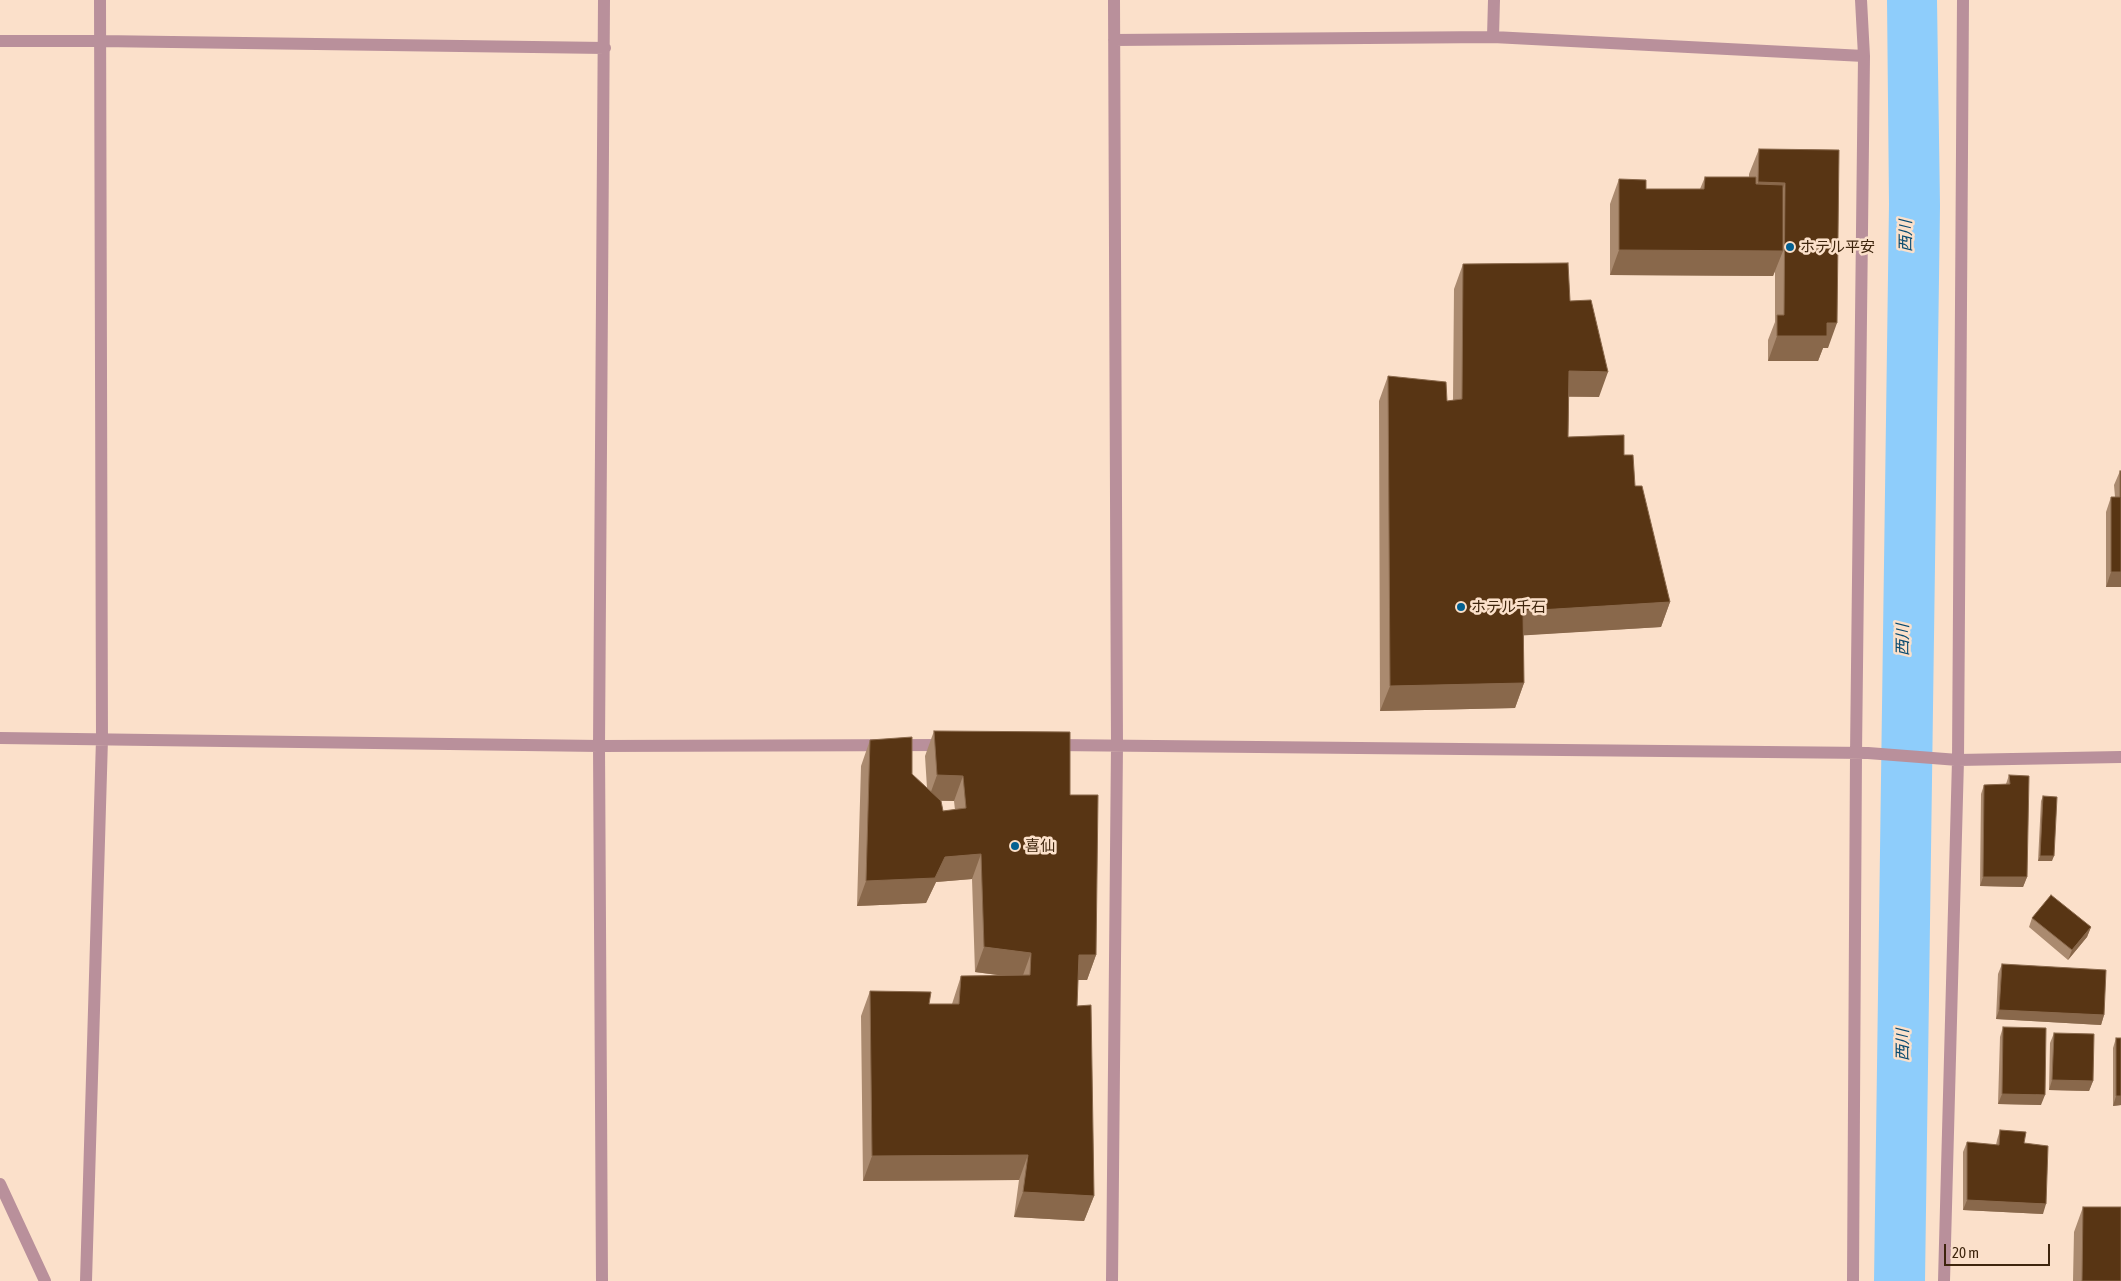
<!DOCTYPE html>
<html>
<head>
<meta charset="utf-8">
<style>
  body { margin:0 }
  #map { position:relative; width:2121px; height:1281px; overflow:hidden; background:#fbe0ca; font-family:"Asap Condensed",sans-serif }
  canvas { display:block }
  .scale { position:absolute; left:1944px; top:1244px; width:106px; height:22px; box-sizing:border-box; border:2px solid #3e250d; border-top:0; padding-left:6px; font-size:15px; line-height:18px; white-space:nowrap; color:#3e250d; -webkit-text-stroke:4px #fbe0ca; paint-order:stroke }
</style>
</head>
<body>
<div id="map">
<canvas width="2121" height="1281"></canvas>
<div class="scale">20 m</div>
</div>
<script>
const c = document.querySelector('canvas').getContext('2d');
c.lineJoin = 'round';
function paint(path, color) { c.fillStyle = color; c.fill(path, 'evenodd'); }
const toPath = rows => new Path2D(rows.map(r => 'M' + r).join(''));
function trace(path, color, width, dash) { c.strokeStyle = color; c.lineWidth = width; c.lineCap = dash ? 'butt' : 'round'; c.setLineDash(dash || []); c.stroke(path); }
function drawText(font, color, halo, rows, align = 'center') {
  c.font = font + ' "Asap Condensed","Noto Sans JP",sans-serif'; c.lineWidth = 5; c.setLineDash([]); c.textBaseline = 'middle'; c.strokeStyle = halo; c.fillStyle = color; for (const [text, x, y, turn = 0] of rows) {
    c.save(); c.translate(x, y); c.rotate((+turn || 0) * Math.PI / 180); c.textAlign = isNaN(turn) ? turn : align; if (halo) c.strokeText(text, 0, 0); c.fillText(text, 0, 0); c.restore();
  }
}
const water = toPath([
  [1887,0,1937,0,1940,206,1925,1281,1874,1281,1889,204]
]);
const street = toPath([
  [1493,37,1494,0],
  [1114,40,1493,37,1864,56],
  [0,41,100,41,605,48],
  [0,738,599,746,946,745],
  [1054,745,1868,753,1958,760,2121,757],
  [0,1184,45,1281],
  [86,1281,102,739,100,0],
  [602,1281,599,746,604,0],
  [1112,1281,1117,745,1114,0],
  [1853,1281,1856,754,1864,56,1861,0],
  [1944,1281,1958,760,1963,0]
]);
const wall = toPath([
  [1759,149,1839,150,1828,348,1823,348,1818,361,1768,361,1768,340,1775,322,1775,271,1773,276,1610,275,1610,204,1619,179,1646,189,1700,189,1705,177,1749,177,1749,174],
  [1463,264,1570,301,1599,397,1569,397,1568,437,1624,455,1635,486,1670,602,1661,627,1524,635,1524,683,1515,708,1380,711,1379,401,1388,376,1447,401,1453,400,1454,289],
  [2120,471,2121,471,2121,587,2106,587,2106,512,2111,497,2115,497,2114,485],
  [934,731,1070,795,1096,955,1087,980,1078,980,1077,1006,1094,1196,1084,1221,1014,1217,1019,1180,863,1181,861,1016,870,991,929,1004,952,1004,961,976,1005,976,975,972,972,879,936,882,926,903,857,906,861,766,870,740,927,788,925,756],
  [941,801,954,801,955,810,943,811],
  [2009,775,2027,877,2023,887,1980,886,1981,794,1984,785,2006,784],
  [2043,796,2052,861,2038,861,2041,801],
  [2032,918,2091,927,2087,937,2068,960,2029,927],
  [2002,964,2104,1015,2101,1025,1996,1019,1998,974],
  [2003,1027,2041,1105,1998,1104,2000,1037],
  [2054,1033,2093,1081,2089,1091,2049,1090,2050,1043],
  [2116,1038,2121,1105,2113,1106,2113,1048],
  [2000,1130,2024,1143,2043,1214,1963,1210,1963,1152,1967,1142,1996,1145,1997,1140],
  [2083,1207,2121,1281,2073,1281,2074,1232]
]);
const shadedWall = toPath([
  [1758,182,1785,183,1776,208,1749,207],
  [1619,250,1783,251,1773,276,1610,275],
  [1827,323,1837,323,1828,348,1823,348,1818,361,1768,361,1777,336],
  [1569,371,1608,372,1599,397,1560,396],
  [2111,572,2121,572,2121,587,2106,587],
  [1670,602,1661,627,1514,636,1523,611],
  [1524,683,1515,708,1380,711,1390,686],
  [937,775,963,776,954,801,928,800],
  [981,854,972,879,936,882,926,903,857,906,866,881,945,857],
  [2040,856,2054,856,2052,861,2038,861],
  [1983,877,2027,877,2023,887,1980,886],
  [2091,927,2087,937,2068,960,2072,950],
  [984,947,1031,953,1022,978,975,972],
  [1079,955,1096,955,1087,980,1070,980],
  [1999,1010,2104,1015,2101,1025,1996,1019],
  [2052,1080,2093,1081,2089,1091,2049,1090],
  [2002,1094,2045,1095,2041,1105,1998,1104],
  [2116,1096,2121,1096,2121,1105,2113,1106],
  [1028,1155,1019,1180,863,1181,872,1156],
  [1023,1192,1094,1196,1084,1221,1014,1217],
  [1967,1200,2046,1204,2043,1214,1963,1210]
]);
const building = toPath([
  [1759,149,1839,150,1837,323,1827,323,1827,336,1777,336,1777,315,1784,315,1785,183,1758,182,1759,149],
  [1705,177,1756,177,1756,184,1783,185,1783,251,1619,250,1619,179,1646,180,1646,189,1704,189,1705,177],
  [1568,263,1570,301,1591,300,1608,372,1569,371,1568,437,1624,435,1624,455,1633,455,1635,486,1642,486,1670,602,1523,611,1524,683,1390,686,1388,376,1446,382,1447,401,1462,399,1463,264,1568,263],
  [2120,471,2121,471,2121,572,2111,572,2111,497,2120,497,2120,471],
  [934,731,1070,732,1070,795,1098,795,1096,955,1079,955,1077,1006,1091,1005,1094,1196,1023,1192,1028,1155,872,1156,870,991,931,992,929,1004,959,1004,961,976,1030,975,1031,953,984,947,981,854,945,857,935,878,866,881,870,740,912,737,912,774,941,801,943,811,966,808,963,776,937,775,934,731],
  [2009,775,2029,776,2027,877,1983,877,1984,785,2010,784,2009,775],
  [2043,796,2057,797,2054,856,2040,856,2043,796],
  [2051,895,2091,927,2072,950,2032,918,2051,895],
  [2002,964,2106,970,2104,1015,1999,1010,2002,964],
  [2003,1027,2046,1028,2045,1095,2002,1094,2003,1027],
  [2054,1033,2094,1034,2093,1081,2052,1080,2054,1033],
  [2116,1038,2121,1038,2121,1096,2116,1096,2116,1038],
  [2000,1130,2026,1132,2024,1143,2048,1146,2046,1204,1967,1200,1967,1142,1999,1145,2000,1130],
  [2083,1207,2121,1207,2121,1281,2082,1281,2083,1207]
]);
const markers = [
  [1790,247,5,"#036091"],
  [1461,607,5,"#036091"],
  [1015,846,5,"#036091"]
];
const poiNames = [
  ["ホテル平安",1800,247],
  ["ホテル千石",1471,607],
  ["喜仙",1025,846]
];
const waterNames = [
  ["西川",1906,236,-90],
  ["西川",1903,640,-90],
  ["西川",1903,1045,-90]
];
paint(water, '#8ecdfb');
trace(street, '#b9909b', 12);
paint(wall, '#aa8a6f');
paint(shadedWall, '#89684b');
paint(building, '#583514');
trace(building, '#89684b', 1);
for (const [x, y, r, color] of markers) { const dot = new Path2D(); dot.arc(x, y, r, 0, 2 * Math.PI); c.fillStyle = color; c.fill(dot); trace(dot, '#fbe0ca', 2); }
drawText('15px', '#3e250d', '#fbe0ca', poiNames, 'left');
drawText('italic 16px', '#094a6f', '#fbe0ca', waterNames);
</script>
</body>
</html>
